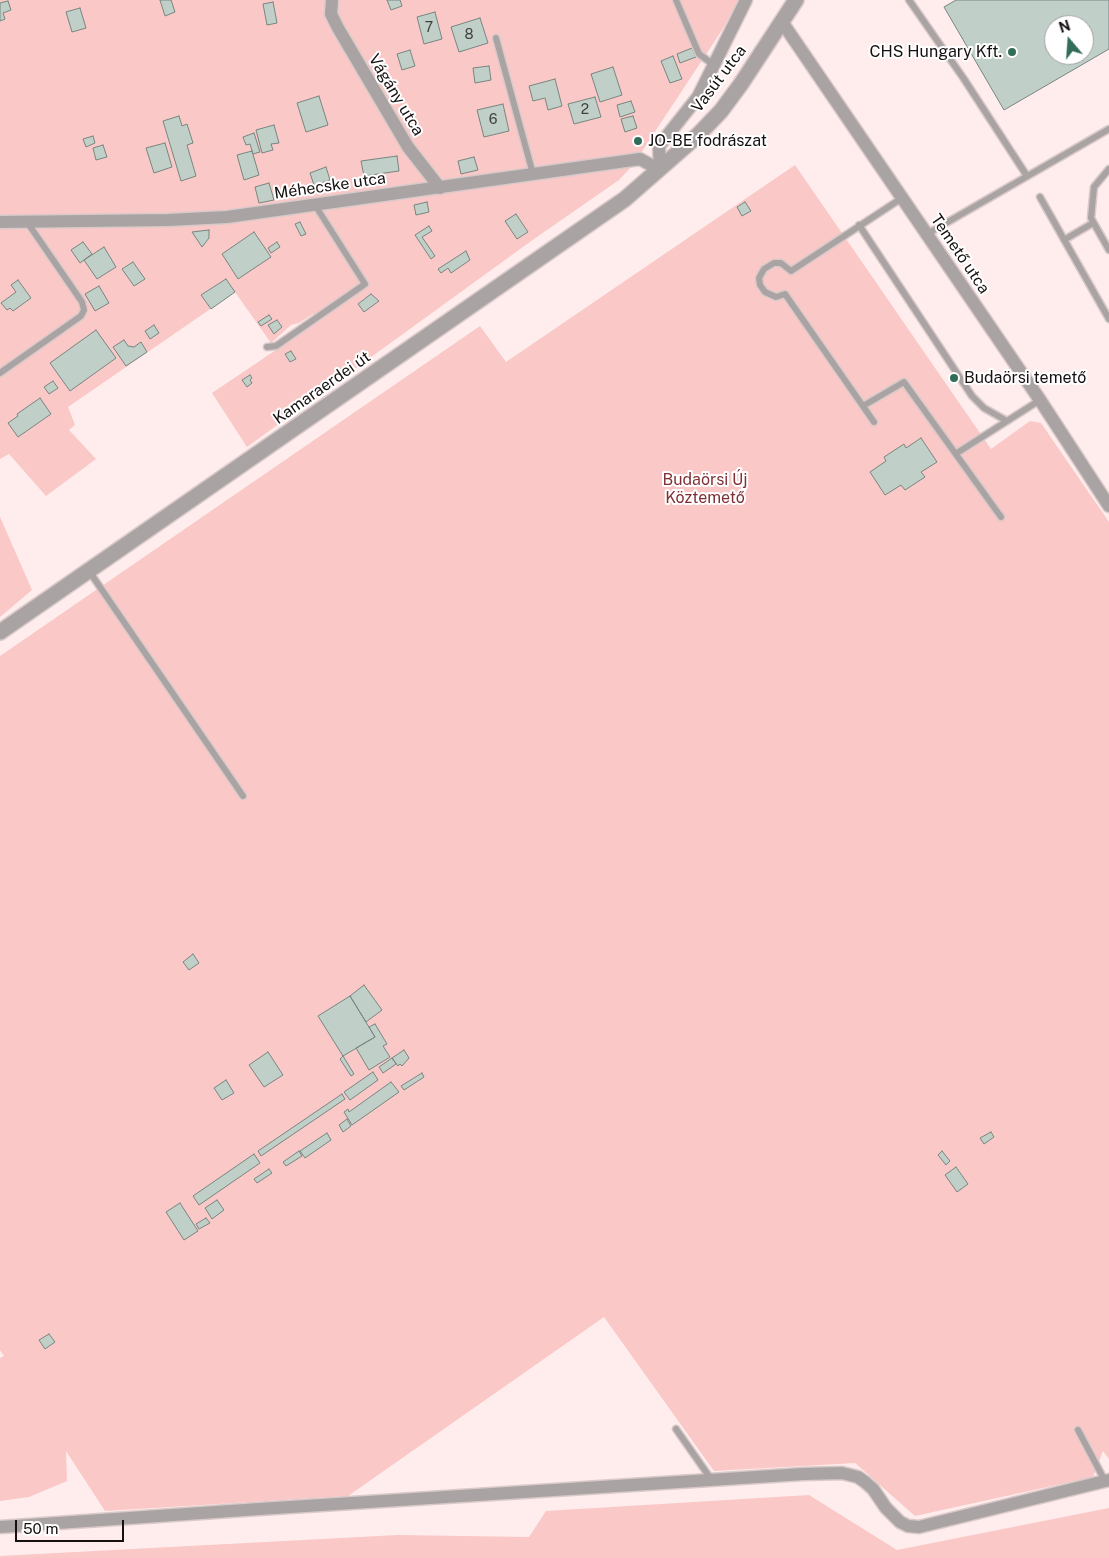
<!DOCTYPE html>
<html>
<head>
<meta charset="utf-8">
<style>
  body { margin:0 }
  #map { position:relative; width:1109px; height:1558px; overflow:hidden; background:#feedec; font-family:"Public Sans",sans-serif }
  canvas { display:block }
  .north { position:absolute; left:1044px; top:15px; width:50px; height:50px; box-sizing:border-box; background:#fff; border:1px solid #a29f9f; border-radius:50%; rotate:342deg; font-size:14px; font-weight:700; line-height:20px; text-align:center; color:#161010 }
  .north::after { content:''; display:block; margin:auto; width:18px; height:22px; background:#316d57; clip-path:polygon(50% 0,100% 100%,50% 72%,0 100%) }
  .scale { position:absolute; left:15px; top:1520px; width:109px; height:22px; box-sizing:border-box; border:2px solid #161010; border-top:0; padding-left:6px; font-size:15px; line-height:18px; white-space:nowrap; color:#161010; -webkit-text-stroke:4px #fff; paint-order:stroke }
</style>
</head>
<body>
<div id="map">
<canvas width="1109" height="1558"></canvas>
<div class="north">N</div>
<div class="scale">50 m</div>
</div>
<script>
const c = document.querySelector('canvas').getContext('2d');
c.lineJoin = 'round';
function paint(path, color) { c.fillStyle = color; c.fill(path, 'evenodd'); }
const toPath = rows => new Path2D(rows.map(r => 'M' + r).join(''));
function trace(path, color, width, dash) { c.strokeStyle = color; c.lineWidth = width; c.lineCap = dash ? 'butt' : 'round'; c.setLineDash(dash || []); c.stroke(path); }
function drawText(font, color, halo, rows, align = 'center') {
  c.font = font + ' "Public Sans",sans-serif'; c.lineWidth = 4; c.setLineDash([]); c.textBaseline = 'middle'; c.strokeStyle = halo; c.fillStyle = color; for (const [text, x, y, turn = 0] of rows) {
    c.save(); c.translate(x, y); c.rotate((+turn || 0) * Math.PI / 180); c.textAlign = isNaN(turn) ? turn : align; if (halo) c.strokeText(text, 0, 0); c.fillText(text, 0, 0); c.restore();
  }
}
const green = toPath([
  [0,0,738,0,724,27,633,165,619,180,534,239,247,447,212,393,319,321,313,314,299,323,291,325,271,343,235,292,68,407,75,425,69,430,96,459,46,496,9,454,0,459],
  [795,165,991,449,1030,421,1041,423,1109,522,1109,1459,1103,1451,1093,1477,915,1516,855,1463,714,1471,604,1317,348,1496,105,1511,66,1451,67,1481,29,1497,0,1501,0,1358,4,1356,0,1350,0,656,480,326,506,362],
  [0,517,32,590,0,617],
  [809,1495,897,1550,1109,1508,1109,1558,0,1558,0,1556,398,1535,529,1537,546,1511]
]);
const building = toPath([
  [160,0,171,0,175,12,165,16,160,0],
  [387,0,400,0,402,6,391,10,387,0],
  [956,0,1109,0,1109,49,1004,110,944,7,956,0],
  [1054,25,1084,25,1084,55,1054,55,1054,25],
  [8,1,11,10,3,13,5,19,0,21,0,3,8,1],
  [273,2,277,23,267,25,263,4,273,2],
  [80,8,86,28,72,32,66,12,80,8],
  [435,12,442,39,424,44,417,17,435,12],
  [480,18,488,43,459,52,451,27,480,18],
  [692,48,696,57,680,63,677,54,692,48],
  [410,50,415,66,402,70,397,54,410,50],
  [673,56,682,79,670,83,661,61,673,56],
  [489,66,491,80,475,83,473,68,489,66],
  [613,67,622,95,600,102,591,74,613,67],
  [555,79,562,106,548,110,545,98,533,101,529,86,555,79],
  [319,96,328,125,306,132,297,103,319,96],
  [595,97,601,117,574,124,568,104,595,97],
  [631,101,635,112,620,117,617,105,631,101],
  [503,104,509,131,484,137,477,110,503,104],
  [179,116,182,126,187,124,193,143,187,145,196,176,181,181,163,121,179,116],
  [633,116,637,128,625,132,621,119,633,116],
  [274,125,279,143,271,144,273,150,262,153,256,130,274,125],
  [254,133,260,152,253,154,250,144,246,145,243,137,254,133],
  [93,136,95,143,86,147,83,139,93,136],
  [165,143,172,167,154,173,146,148,165,143],
  [103,145,107,157,96,160,93,148,103,145],
  [252,151,259,175,244,180,237,155,252,151],
  [397,156,399,171,364,176,361,161,397,156],
  [474,157,478,170,461,174,458,161,474,157],
  [326,167,330,180,314,185,310,173,326,167],
  [269,183,274,200,259,203,255,187,269,183],
  [427,202,429,212,416,215,414,205,427,202],
  [745,202,751,211,742,216,737,207,745,202],
  [516,214,528,232,517,239,505,221,516,214],
  [300,222,306,234,301,236,295,224,300,222],
  [429,226,432,231,422,237,435,256,431,259,415,235,429,226],
  [209,230,209,238,202,247,192,232,209,230],
  [254,232,271,257,238,279,222,254,254,232],
  [83,242,92,254,80,263,71,250,83,242],
  [277,242,280,247,271,253,268,248,277,242],
  [104,247,116,267,97,279,84,260,104,247],
  [466,251,470,260,451,273,448,268,441,273,438,269,466,251],
  [133,262,145,279,134,286,122,269,133,262],
  [226,279,235,292,211,309,201,295,226,279],
  [18,280,31,298,13,311,10,308,7,310,1,303,16,292,11,285,18,280],
  [99,286,109,303,95,311,85,294,99,286],
  [371,294,379,301,364,312,358,304,371,294],
  [269,315,272,319,261,326,258,322,269,315],
  [277,320,282,327,274,334,268,325,277,320],
  [154,325,159,333,150,339,145,331,154,325],
  [96,330,116,358,70,391,50,363,96,330],
  [124,340,128,346,134,347,141,342,147,352,126,366,113,347,124,340],
  [291,351,296,359,290,362,285,354,291,351],
  [250,375,252,378,250,380,252,383,247,387,242,380,250,375],
  [53,381,58,388,49,394,44,387,53,381],
  [40,398,51,414,18,437,8,423,18,416,17,414,40,398],
  [921,438,937,462,921,472,925,477,905,490,901,485,885,495,870,472,886,461,884,457,904,444,906,448,921,438],
  [193,954,199,963,189,970,183,962,193,954],
  [364,985,382,1010,366,1022,350,996,364,985],
  [350,996,375,1037,343,1056,318,1016,350,996],
  [375,1024,387,1044,383,1046,390,1057,369,1070,356,1048,375,1037,369,1027,375,1024],
  [404,1050,409,1058,402,1066,400,1064,398,1066,392,1058,404,1050],
  [268,1052,283,1075,264,1087,249,1065,268,1052],
  [343,1056,354,1074,351,1076,340,1059,343,1056],
  [392,1058,396,1064,383,1073,379,1067,392,1058],
  [373,1072,378,1080,350,1100,344,1092,373,1072],
  [422,1073,424,1077,404,1090,401,1086,422,1073],
  [226,1080,234,1093,222,1100,214,1088,226,1080],
  [391,1082,399,1092,352,1125,344,1112,348,1109,349,1112,391,1082],
  [342,1094,345,1099,261,1156,258,1151,342,1094],
  [347,1119,351,1126,343,1132,339,1125,347,1119],
  [991,1132,994,1137,984,1144,980,1138,991,1132],
  [327,1133,331,1140,305,1158,300,1151,327,1133],
  [299,1151,302,1156,286,1166,283,1162,299,1151],
  [942,1151,950,1161,946,1165,938,1155,942,1151],
  [254,1154,260,1163,199,1205,193,1196,254,1154],
  [956,1167,968,1184,957,1192,945,1175,956,1167],
  [269,1169,272,1173,257,1183,254,1179,269,1169],
  [217,1200,224,1210,212,1219,205,1208,217,1200],
  [180,1203,198,1231,184,1240,166,1212,180,1203],
  [206,1218,210,1223,199,1229,196,1224,206,1218],
  [49,1334,55,1342,45,1349,39,1340,49,1334]
]);
const service = toPath([
  [676,0,699,54,714,65],
  [909,0,964,79,1027,176],
  [496,38,533,174],
  [1109,169,1094,187,1091,218,1109,250],
  [1040,197,1109,319],
  [859,225,972,396,984,408,1007,421],
  [927,234,1109,129],
  [1064,240,1093,223],
  [267,347,276,346,365,284,315,205],
  [0,373,81,316,84,310,82,302,27,222],
  [863,406,904,382,1001,517],
  [874,422,785,294,776,297,765,292,760,285,759,278,764,269,774,263,781,263,791,271,902,198],
  [957,453,1040,400],
  [89,571,243,796],
  [676,1429,711,1479],
  [1078,1430,1105,1481]
]);
const minor = toPath([
  [332,0,331,14,338,28,408,147,440,188],
  [782,22,1040,400,1109,506],
  [660,170,659,146,698,97,746,0],
  [0,222,168,220,227,217,640,159,660,170],
  [0,1527,259,1509,803,1474,842,1473,858,1477,865,1482,873,1489,886,1508,900,1522,908,1526,919,1527,1109,1480]
]);
const tertiary = toPath([
  [0,632,625,199,697,136,721,111,741,84,796,0]
]);
const markers = [
  [1012,52,5,"#316d57"],
  [638,141,5,"#316d57"],
  [954,378,5,"#316d57"]
];
const numberNames = [
  ["7",429,28],
  ["8",469,35],
  ["2",585,110],
  ["6",493,120]
];
const poiNames = [
  ["CHS Hungary Kft.",1002,52,"right"],
  ["JO-BE fodrászat",648,141],
  ["Budaörsi temető",964,378]
];
const streetNames = [
  ["Vasút utca",719,79,-53],
  ["Vágány utca",396,95,59],
  ["Méhecske utca",330,186,-8],
  ["Temető utca",960,254,56],
  ["Kamaraerdei út",322,388,-35]
];
const parkNames = [
  ["Budaörsi Új",705,480],
  ["Köztemető",705,498]
];
paint(green, '#fac8c7');
paint(building, '#c0d0c9');
trace(building, '#788680', 1);
trace(service, '#d9cac9', 9);
trace(minor, '#d9cac9', 15);
trace(tertiary, '#d9cac9', 18);
trace(service, '#aaa3a3', 6);
trace(minor, '#aaa3a3', 12);
trace(tertiary, '#aaa3a3', 15);
for (const [x, y, r, color] of markers) { const dot = new Path2D(); dot.arc(x, y, r, 0, 2 * Math.PI); c.fillStyle = color; c.fill(dot); trace(dot, '#fff', 2); }
drawText('14px', '#40403e', null, numberNames);
drawText('16px', '#161010', '#fff', poiNames, 'left');
drawText('16px', '#161010', '#fff', streetNames);
drawText('16px', '#7e3135', '#fff', parkNames);
</script>
</body>
</html>
